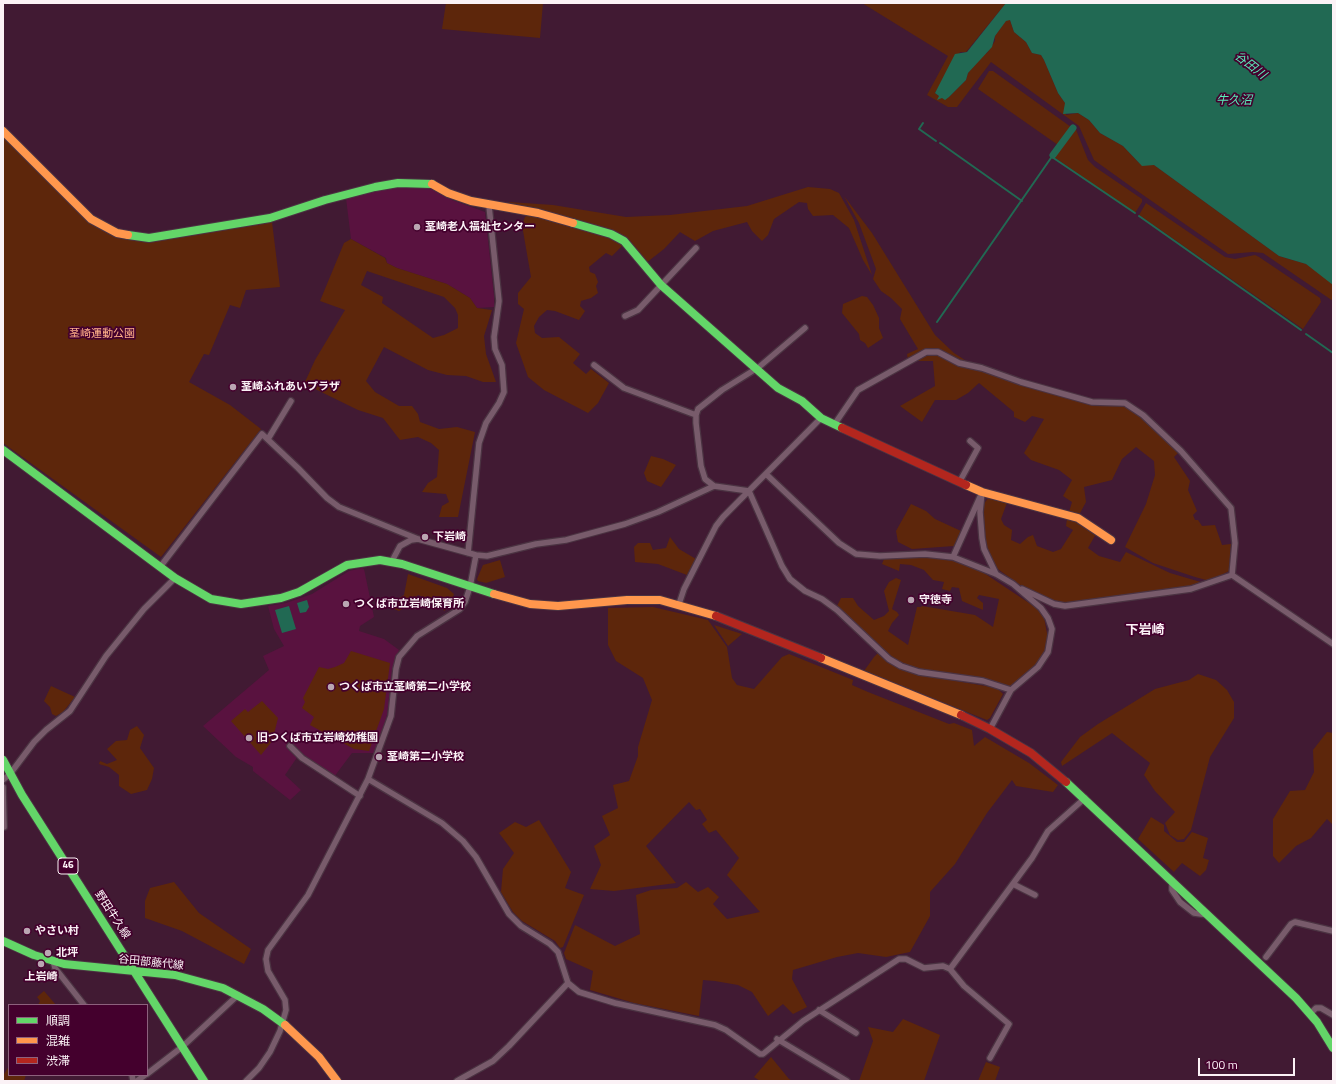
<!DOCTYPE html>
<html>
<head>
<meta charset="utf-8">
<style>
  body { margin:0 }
  #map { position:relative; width:1336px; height:1084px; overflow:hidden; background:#411a33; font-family:"Titillium Web","Noto Sans JP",sans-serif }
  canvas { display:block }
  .frame { position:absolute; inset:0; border:4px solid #fbf2f6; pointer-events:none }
  .legend { position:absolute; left:8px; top:1004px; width:140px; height:72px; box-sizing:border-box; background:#44002d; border:1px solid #8d617d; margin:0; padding:5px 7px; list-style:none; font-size:12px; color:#fbf2f6 }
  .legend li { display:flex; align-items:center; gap:8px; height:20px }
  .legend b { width:20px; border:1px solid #8d617d }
  .scale { position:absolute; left:1198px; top:1058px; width:97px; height:18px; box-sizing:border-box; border:2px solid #fbf2f6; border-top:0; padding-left:5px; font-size:12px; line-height:14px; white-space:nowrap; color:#fbf2f6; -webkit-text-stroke:3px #44002d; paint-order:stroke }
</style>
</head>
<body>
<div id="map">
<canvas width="1336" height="1084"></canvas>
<div class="frame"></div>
<ul class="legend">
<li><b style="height:5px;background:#63d668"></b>順調</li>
<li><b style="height:5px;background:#ff974d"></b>混雑</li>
<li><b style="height:5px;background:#b3261e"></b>渋滞</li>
</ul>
<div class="scale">100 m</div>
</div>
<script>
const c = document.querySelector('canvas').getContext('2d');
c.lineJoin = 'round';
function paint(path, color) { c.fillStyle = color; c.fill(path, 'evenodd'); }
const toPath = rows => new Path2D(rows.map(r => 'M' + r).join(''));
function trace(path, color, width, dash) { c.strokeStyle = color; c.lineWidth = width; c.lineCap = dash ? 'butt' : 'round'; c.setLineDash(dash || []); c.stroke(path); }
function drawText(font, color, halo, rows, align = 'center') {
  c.font = font + ' "Titillium Web","Noto Sans JP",sans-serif'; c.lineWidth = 3.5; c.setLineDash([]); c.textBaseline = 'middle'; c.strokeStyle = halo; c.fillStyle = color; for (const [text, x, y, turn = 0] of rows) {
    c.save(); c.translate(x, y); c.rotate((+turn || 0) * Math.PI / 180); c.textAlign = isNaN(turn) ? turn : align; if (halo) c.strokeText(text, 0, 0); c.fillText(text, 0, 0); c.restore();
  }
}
const built = toPath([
  [427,186,452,200,485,212,494,296,494,307,477,308,470,298,457,290,447,284,397,268,387,263,386,258,351,239,346,198,389,187],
  [362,568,364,569,374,617,360,626,359,631,384,639,399,650,392,671,387,715,375,753,352,753,334,777,304,756,290,743,288,747,298,756,285,775,301,790,290,800,253,771,253,767,236,757,203,726,269,670,263,656,284,646,274,629,268,606,286,603,312,594,349,571]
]);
const green = toPath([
  [446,3,543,3,540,38,442,29],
  [862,3,1006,3,966,52,960,52,935,93,941,98,949,97,966,80,968,73,983,55,987,53,995,41,995,36,1006,20,1010,20,1014,32,1026,42,1032,53,1041,55,1044,60,1058,93,1065,103,1066,115,1078,113,1089,120,1100,133,1123,146,1139,163,1154,165,1279,256,1306,264,1328,279,1333,285,1333,301,1263,253,1253,252,1228,254,1133,188,1094,160,1079,126,991,62,957,107,948,107,927,95,948,56],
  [989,71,993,71,1071,127,1058,145,978,89],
  [1075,127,1088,160,1095,167,1142,199,1142,202,1135,213,1054,157],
  [3,134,89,220,128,238,217,230,272,222,280,287,246,290,240,308,230,305,209,355,204,354,189,382,230,405,261,429,161,557,3,443],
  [808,187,830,189,839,193,854,220,872,275,863,260,849,228,833,215,813,216,808,209,807,203,799,202,774,219,768,235,762,241,752,231,747,222,713,231,695,241,680,232,664,249,646,263,620,234,570,219,508,205,509,202,553,205,626,217,670,215,747,206],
  [844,196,872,233,935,335,954,353,971,364,960,362,941,351,933,349,925,350,908,360,907,354,918,349,900,319,902,309,891,298,881,291,873,279,876,269,859,223],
  [1146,203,1225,257,1235,259,1255,255,1259,257,1320,298,1321,302,1303,329,1139,215],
  [528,214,614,238,623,245,612,256,606,253,589,267,590,272,595,274,598,282,596,286,598,293,591,298,581,301,580,306,585,311,579,320,555,311,547,310,539,317,534,326,535,333,542,338,559,337,580,354,573,363,586,374,591,369,609,383,598,403,588,413,544,390,528,377,516,343,524,309,518,304,518,293,531,277,522,225,525,217],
  [351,239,385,258,387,263,397,268,447,284,470,298,477,308,492,310,484,336,486,354,496,382,483,382,466,376,447,375,428,370,384,347,366,381,375,392,399,406,412,406,418,414,420,422,439,429,457,427,475,432,458,517,439,517,442,506,449,502,446,494,422,492,428,483,437,477,439,450,431,443,418,437,400,440,383,418,358,410,309,386,305,382,315,360,345,310,320,301,344,243],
  [367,271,444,297,455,308,458,315,458,328,444,335,433,338,382,303,383,297,361,285],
  [862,296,867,297,873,305,879,318,879,328,883,338,868,348,865,343,860,340,859,334,842,313,843,304],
  [933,353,957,365,984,371,1021,385,1095,404,1125,405,1138,414,1179,452,1174,457,1190,481,1188,490,1197,511,1193,515,1195,520,1198,520,1202,526,1215,525,1222,545,1231,544,1229,571,1210,581,1195,577,1153,563,1125,547,1146,504,1155,475,1154,461,1136,447,1122,459,1112,480,1084,487,1086,502,1079,515,1069,512,1072,502,1063,496,1072,480,1059,470,1031,460,1024,453,1044,419,1032,416,1025,422,1014,417,1014,412,979,383,968,393,956,400,935,400,922,422,900,406,935,386,933,361,917,361,927,354],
  [651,456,663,459,676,465,661,487,647,481,644,473],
  [989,497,1008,500,1001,519,1004,525,1012,530,1011,540,1020,544,1028,537,1033,535,1037,546,1053,552,1061,549,1073,530,1066,526,1067,519,1077,521,1096,534,1088,548,1099,556,1120,562,1126,552,1170,573,1204,583,1192,586,1066,603,1051,601,1020,585,995,567,986,548,983,505],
  [911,504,926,511,935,519,961,531,954,546,912,549,898,542,896,531],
  [670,537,679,549,696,559,687,575,658,564,635,562,634,547,638,543,650,543,653,550,666,548],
  [925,557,961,562,984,573,1035,607,1044,617,1048,639,1043,657,1027,674,1010,687,980,678,916,669,902,664,876,645,837,606,841,598,853,598,858,606,874,620,884,616,889,611,884,591,889,582,896,578,901,580,892,609,897,612,899,615,892,623,888,631,908,645,917,607,921,607,922,606,975,615,993,627,999,599,979,595,977,598,983,603,983,610,962,601,959,588,952,587,950,591,942,589,944,582,933,580,924,570,911,565,900,564,899,571,882,564,884,559],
  [500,560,505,577,486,583,478,581,477,579,483,565],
  [408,574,447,588,454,594,450,606,444,611,440,600,433,601,418,595,409,605,399,611,394,609,391,603,404,595],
  [653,607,708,620,727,647,732,678,737,685,754,689,782,657,789,654,853,680,852,685,868,692,949,724,954,723,972,730,974,746,985,737,1029,763,1058,785,1053,792,1016,786,1012,780,987,813,955,864,930,892,930,916,910,952,886,957,858,953,837,957,793,970,792,979,807,1007,793,1014,783,1004,768,1016,752,992,738,985,715,981,703,980,699,1016,634,1003,590,990,593,971,566,959,564,953,575,925,615,946,640,934,636,895,651,890,677,888,686,882,698,892,708,887,719,897,713,904,727,919,760,912,727,875,739,858,716,830,709,833,702,824,707,820,700,809,696,810,689,802,646,846,676,883,614,891,590,889,601,865,594,846,610,835,602,816,618,808,613,785,629,781,638,756,638,747,652,700,643,678,616,661,608,645,608,608],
  [714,625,742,634,728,646],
  [351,651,390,663,384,709,369,751,354,749,310,725,314,717,302,708,305,702,303,698,319,667,328,669,335,667,344,663],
  [878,653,896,666,916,674,997,688,1003,694,990,718,987,720,864,671,874,657],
  [1198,674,1216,680,1227,690,1234,702,1234,718,1210,757,1191,830,1184,839,1178,840,1170,835,1165,823,1175,812,1155,791,1144,775,1150,763,1112,733,1062,766,1061,762,1080,737,1098,724,1155,689,1189,680],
  [51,686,75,697,63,712,56,716,52,714,50,707,44,701],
  [262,701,278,718,274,734,277,735,261,755,231,721,245,709,248,712],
  [137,726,144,735,140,748,154,768,152,779,147,790,131,794,119,786,119,775,109,767,99,764,100,761,107,764,117,760,107,749,116,741,127,740,130,730],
  [1327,732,1333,733,1333,825,1327,819,1311,838,1296,846,1279,863,1273,856,1273,819,1290,791,1305,790,1314,772,1313,750],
  [1151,817,1164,825,1164,831,1177,842,1184,842,1192,832,1208,838,1203,858,1209,860,1206,870,1200,876,1182,863,1174,872,1138,839],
  [539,820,571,872,565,888,584,895,563,947,560,948,555,941,522,921,513,912,501,892,503,869,514,853,499,833,515,822,526,827],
  [174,882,199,913,251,949,244,964,182,931,145,918,145,901,150,888],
  [44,991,56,1005,38,1005,40,1001,37,997],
  [903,1019,940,1035,924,1081,859,1081,873,1041,868,1027,893,1032],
  [771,1057,789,1079,793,1081,760,1081,754,1077],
  [986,1062,1000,1067,995,1081,978,1081],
  [9,1066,9,1075,26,1075,24,1081,3,1081,3,1076]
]);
const water = toPath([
  [1006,3,1333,3,1333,285,1306,264,1279,256,1154,165,1142,166,1123,146,1100,133,1089,120,1078,113,1063,114,1065,103,1058,93,1044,60,1041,55,1032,53,1026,42,1014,32,1010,20,1006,21,995,36,992,47,968,73,966,80,949,97,945,100,942,98,937,100,939,96,935,93,955,54,967,52],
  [307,600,309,607,306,612,300,613,297,603],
  [289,606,296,629,282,633,275,610]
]);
const stream = toPath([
  [923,123,919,129,936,141],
  [940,143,1022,201],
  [1052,157,1135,213],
  [1139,216,1301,330],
  [937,322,1053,155],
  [1306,334,1333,353]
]);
const canal = toPath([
  [1053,155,1073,128]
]);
const street = toPath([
  [625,316,638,310,696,248],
  [594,365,624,388,696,415],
  [834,425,858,390,926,352,938,352,959,363,982,368,1021,382,1092,402,1125,403,1143,415,1181,451,1231,508,1235,543,1232,575],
  [268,439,291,401],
  [766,474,839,543,856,554,880,556,925,554,953,557,996,574,1013,584,1041,608,1048,618,1052,629,1048,652,1038,667,1011,690,990,729],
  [960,481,978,448,970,441],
  [714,486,705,479,701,466,696,423,696,415,698,409,722,390,759,367,805,328],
  [982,492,980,512,982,538,984,549,996,574],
  [468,553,479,443,486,423,499,403,504,392,502,365,495,349,494,337,499,301,489,206],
  [953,557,980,497],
  [392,561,400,546,411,540,418,539,476,555,487,556,536,544,566,540,625,524,658,512,714,486,749,491,782,566,790,579,805,591,822,599,837,610,889,659,901,666,919,672,983,681,1011,690],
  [160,567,262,434,298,468,327,498,339,507,418,539],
  [1232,575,1333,644],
  [1022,589,1054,604,1065,606,1191,589,1232,575],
  [679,604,684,589,716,526,723,517,821,418],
  [290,746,302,758,360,796],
  [368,779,442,823,463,841,476,857,509,914,521,926,550,944,558,952,568,983,579,992,615,1003,715,1025,726,1030,760,1054,763,1054,803,1021,899,959,906,959,924,968,943,966,950,969,964,986,1009,1024,990,1058],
  [3,780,10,774,34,742,46,730,70,711,106,656,144,609,175,578],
  [3,787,4,827],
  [1172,880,1172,890,1180,902,1194,913,1208,915],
  [1013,884,1035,895],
  [1266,957,1291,924,1295,922,1333,931],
  [53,961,55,968,84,1005],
  [950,969,1032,858,1048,831,1085,798],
  [819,1010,856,1033],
  [1310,1014,1316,1008,1321,1008,1333,1015],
  [777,1039,847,1081],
  [147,1074,182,1047,238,995],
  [132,1075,133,1081],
  [137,1081,145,1075],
  [246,1081,259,1068,270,1052,280,1031,286,1010,285,1000,268,971,266,959,268,950,308,895,368,779,391,716,396,669,399,657,417,636,460,609,465,602,470,587,476,555],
  [457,1081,493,1061,509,1046,568,983]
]);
const fast = toPath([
  [573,223,611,234,624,241,661,285,778,388,802,401,821,418,842,428],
  [128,235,149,238,270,218,325,200,375,187,398,183,432,184],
  [3,450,175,578,211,599,241,604,281,598,299,592,347,565,380,560,402,564,494,594],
  [3,760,22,795,204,1081],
  [1066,782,1296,998,1317,1022,1333,1048],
  [3,941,34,955,64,964,175,975,223,988,263,1009,285,1025]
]);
const slow = toPath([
  [3,131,91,219,117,233,128,235],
  [432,184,448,193,471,201,538,213,573,223],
  [966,485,982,492,1078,518,1111,540],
  [494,594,530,604,558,606,627,600,660,600,716,616],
  [821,658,961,715],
  [285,1025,319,1057,337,1081]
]);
const jam = toPath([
  [842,428,966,485],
  [716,616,821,658],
  [961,715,990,729,1031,753,1066,782]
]);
const markers = [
  [417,227,4,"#baa6b2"],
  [233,387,4,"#baa6b2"],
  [425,537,4,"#baa6b2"],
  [911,600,4,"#baa6b2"],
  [346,604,4,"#baa6b2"],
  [331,687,4,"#baa6b2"],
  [249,738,4,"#baa6b2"],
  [379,757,4,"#baa6b2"],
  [27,931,4,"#baa6b2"],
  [48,953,4,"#baa6b2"],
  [41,964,4,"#baa6b2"]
];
const shields = [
  [68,866,20]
];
const shieldNames = [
  ["46",68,866]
];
const poiNames = [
  ["茎崎老人福祉センター",425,227],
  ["茎崎ふれあいプラザ",241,387],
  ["下岩崎",433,537],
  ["守徳寺",919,600],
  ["つくば市立岩崎保育所",354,604],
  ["つくば市立茎崎第二小学校",339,687],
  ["旧つくば市立岩崎幼稚園",257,738],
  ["茎崎第二小学校",387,757],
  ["やさい村",35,931],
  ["北坪",56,953],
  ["上岩崎",41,977,"center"]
];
const parkNames = [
  ["茎崎運動公園",102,334]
];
const streetNames = [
  ["野田牛久線",112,915,57],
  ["谷田部藤代線",151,963,6]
];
const waterNames = [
  ["谷田川",1250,66,38],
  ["牛久沼",1234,101]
];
const quarterNames = [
  ["下岩崎",1145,631]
];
paint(built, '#59123f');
paint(green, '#5d260b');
paint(water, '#216953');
trace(stream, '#216953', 2);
trace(canal, '#216953', 7);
trace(street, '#4b3342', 8);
trace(fast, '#4b3342', 10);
trace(slow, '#4b3342', 10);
trace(jam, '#4b3342', 10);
trace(street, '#785b6b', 5.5);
trace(fast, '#63d668', 8);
trace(slow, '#ff974d', 8);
trace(jam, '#b3261e', 8);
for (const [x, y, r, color] of markers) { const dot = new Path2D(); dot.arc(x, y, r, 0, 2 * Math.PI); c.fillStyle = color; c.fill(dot); trace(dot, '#44002d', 1.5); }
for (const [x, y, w] of shields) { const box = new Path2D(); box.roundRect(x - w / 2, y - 8, w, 16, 3); c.fillStyle = '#44002d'; c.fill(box); trace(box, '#fbf2f6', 1); }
drawText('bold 10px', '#fbf2f6', null, shieldNames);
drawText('bold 11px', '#fbf2f6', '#44002d', poiNames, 'left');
drawText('11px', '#ffb089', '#44002d', parkNames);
drawText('11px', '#fbf2f6', '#44002d', streetNames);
drawText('italic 12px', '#5bebba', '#44002d', waterNames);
drawText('bold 13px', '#fbf2f6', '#44002d', quarterNames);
</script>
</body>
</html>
